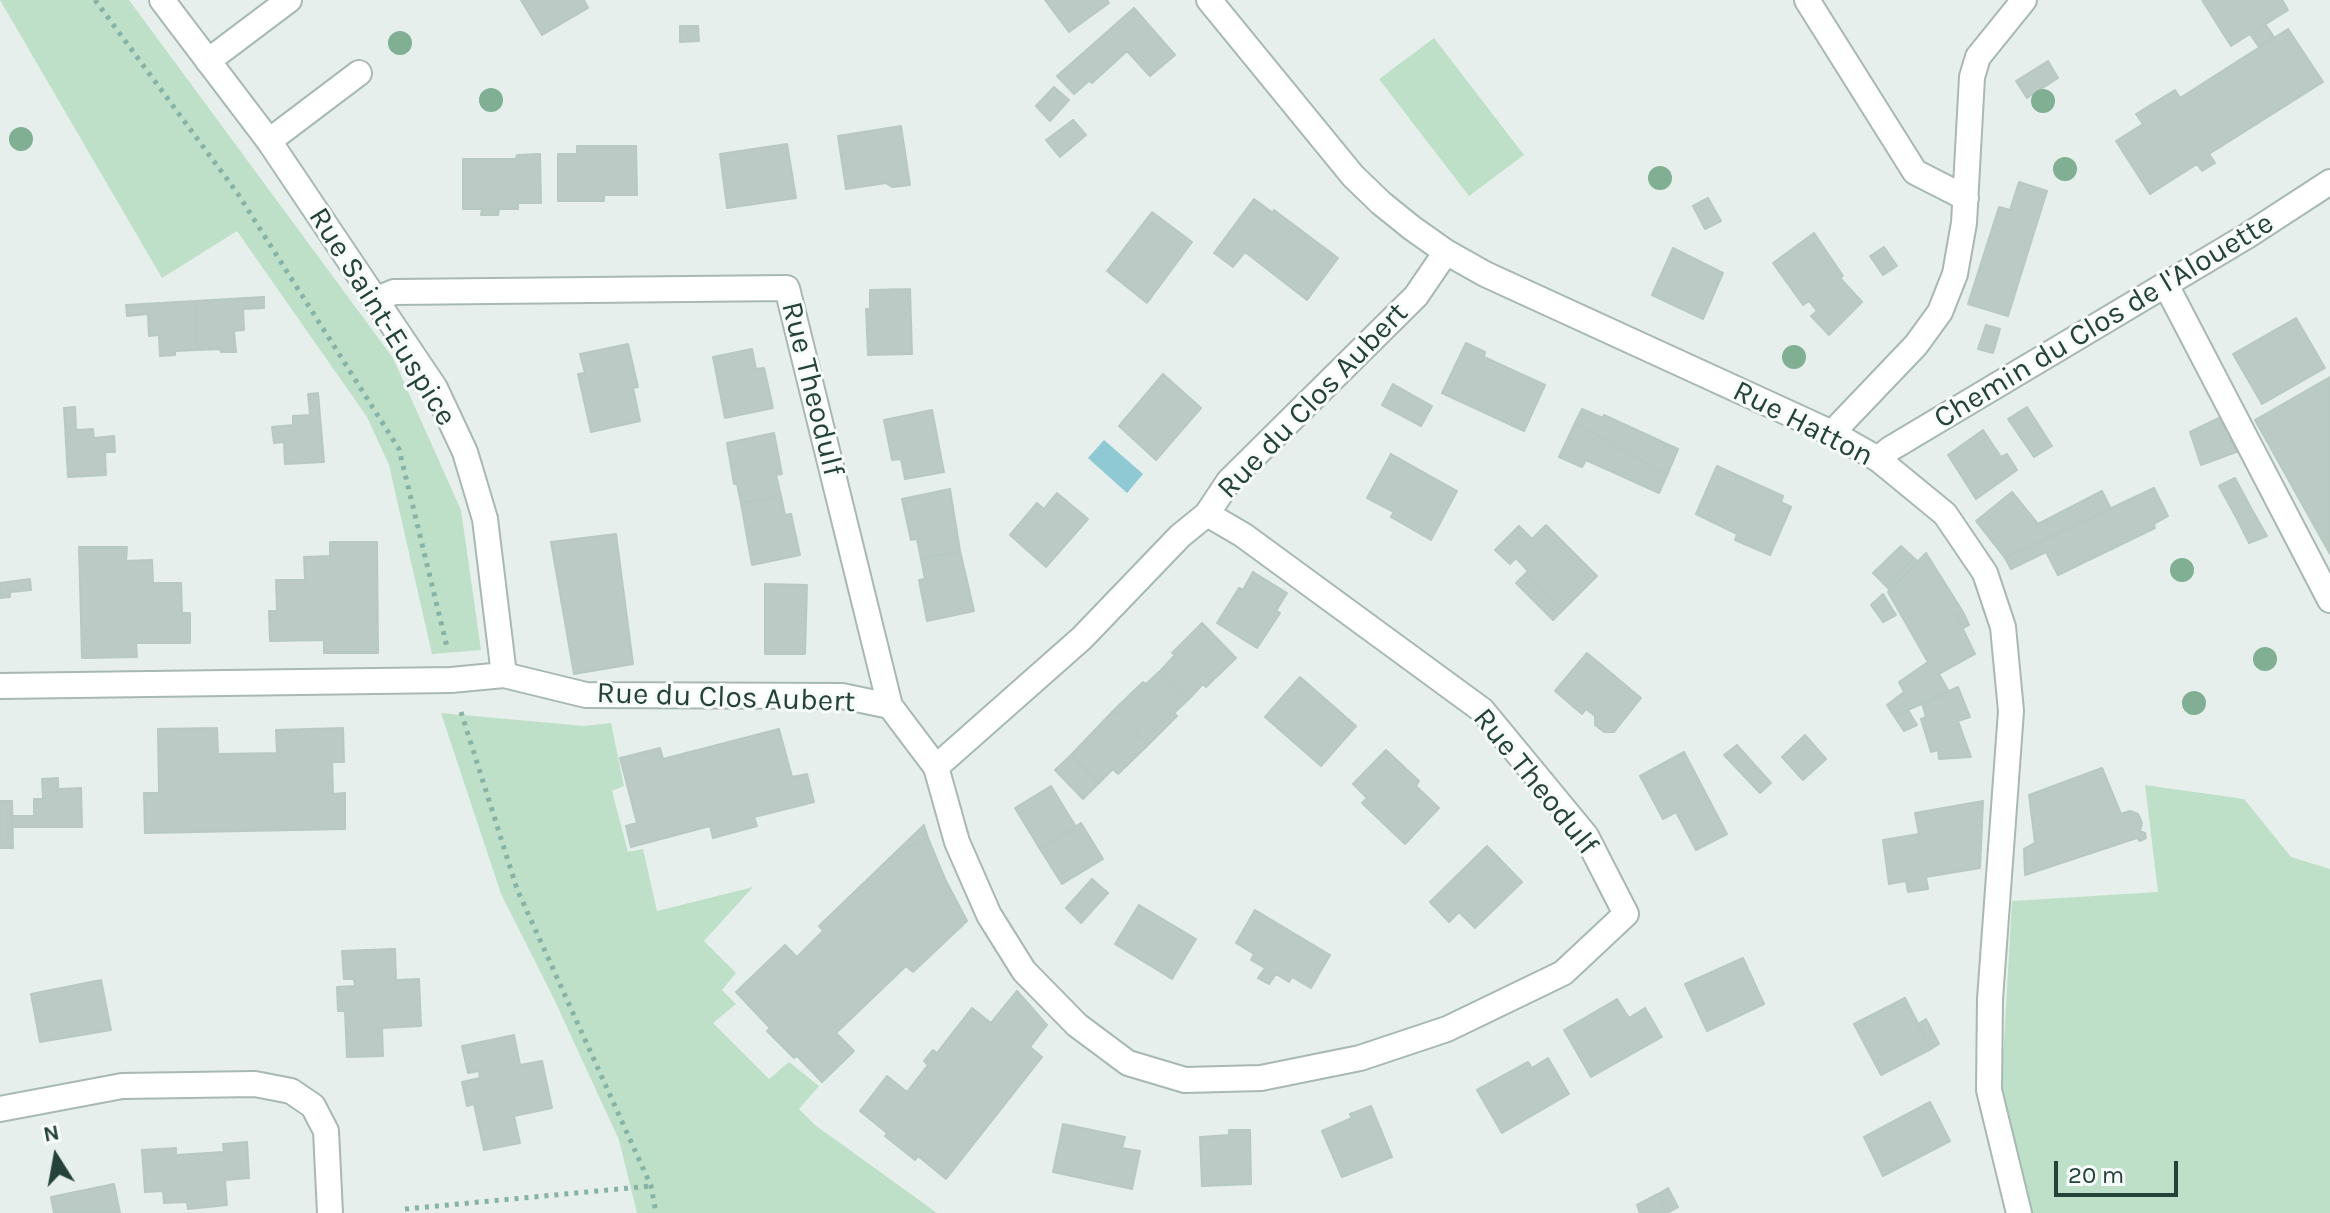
<!DOCTYPE html>
<html>
<head>
<meta charset="utf-8">
<style>
  body { margin:0 }
  #map { position:relative; width:2330px; height:1213px; overflow:hidden; background:#e6efeb; font-family:Karla,sans-serif }
  canvas { display:block }
  .north { position:absolute; left:16px; top:1117px; width:80px; height:80px; -webkit-text-stroke:6px #f7fbf9; paint-order:stroke; rotate:349deg; font-size:22px; font-weight:700; line-height:32px; text-align:center; color:#24423a }
  .north::after { content:''; display:block; margin:auto; width:28px; height:36px; background:#24423a; clip-path:polygon(50% 0,100% 100%,50% 72%,0 100%) }
  .scale { position:absolute; left:2054px; top:1161px; width:124px; height:36px; box-sizing:border-box; border:4px solid #24423a; border-top:0; padding-left:10px; font-size:24px; line-height:28px; white-space:nowrap; color:#24423a; -webkit-text-stroke:6px #f7fbf9; paint-order:stroke }
</style>
</head>
<body>
<div id="map">
<canvas width="2330" height="1213"></canvas>
<div class="north">N</div>
<div class="scale">20 m</div>
</div>
<script>
const c = document.querySelector('canvas').getContext('2d');
c.lineJoin = 'round';
function paint(path, color) { c.fillStyle = color; c.fill(path, 'evenodd'); }
const toPath = rows => new Path2D(rows.map(r => 'M' + r).join(''));
function trace(path, color, width, dash) { c.strokeStyle = color; c.lineWidth = width; c.lineCap = dash ? 'butt' : 'round'; c.setLineDash(dash || []); c.stroke(path); }
function drawText(font, color, halo, rows, align = 'center') {
  c.font = font + ' Karla,sans-serif'; c.lineWidth = 6; c.setLineDash([]); c.textBaseline = 'middle'; c.strokeStyle = halo; c.fillStyle = color; for (const [text, x, y, turn = 0] of rows) {
    c.save(); c.translate(x, y); c.rotate((+turn || 0) * Math.PI / 180); c.textAlign = isNaN(turn) ? turn : align; if (halo) c.strokeText(text, 0, 0); c.fillText(text, 0, 0); c.restore();
  }
}
const green = toPath([
  [0,0,129,0,393,358,461,510,481,650,432,654,389,465,367,417,237,231,162,278],
  [1434,38,1524,155,1469,196,1379,79],
  [441,713,584,726,611,723,624,786,612,791,628,852,643,849,657,911,753,887,704,941,736,973,722,990,736,1004,713,1023,769,1079,789,1062,819,1086,799,1109,815,1125,937,1213,637,1213,619,1140,555,1001,501,894],
  [2145,785,2244,799,2291,857,2330,869,2330,1213,2023,1213,1998,1147,2012,901,2158,892]
]);
const water = toPath([
  [1104,440,1143,474,1127,493,1088,458]
]);
const building = toPath([
  [521,0,584,0,588,8,542,35,521,0],
  [1045,0,1107,0,1109,3,1069,32,1045,0],
  [2202,0,2282,0,2288,10,2231,46,2202,0],
  [1134,8,1175,55,1150,76,1127,51,1092,83,1089,81,1074,94,1057,76,1134,8],
  [2265,24,2274,37,2259,47,2250,34,2265,24],
  [680,26,698,26,699,41,680,42,680,26],
  [2288,29,2323,82,2209,154,2215,163,2202,171,2197,164,2150,194,2116,141,2143,124,2136,114,2175,90,2180,98,2288,29],
  [2048,61,2058,78,2027,98,2016,81,2048,61],
  [1054,87,1069,100,1050,121,1036,106,1054,87],
  [1073,120,1086,135,1060,157,1046,140,1073,120],
  [901,126,910,185,892,187,886,183,846,189,838,136,901,126],
  [787,144,796,198,727,208,720,154,787,144],
  [577,146,636,146,637,195,604,195,604,201,558,201,558,154,577,154,577,146],
  [540,154,541,203,518,203,518,209,463,209,463,159,516,159,517,155,540,154],
  [2019,182,2047,191,2008,316,1968,304,1999,207,2010,210,2019,182],
  [1708,198,1721,221,1705,229,1693,206,1708,198],
  [1254,199,1273,213,1274,210,1338,258,1307,300,1245,252,1233,267,1214,253,1254,199],
  [482,209,499,209,498,215,481,215,482,209],
  [1152,212,1192,242,1147,303,1107,271,1152,212],
  [1814,233,1843,276,1840,278,1862,302,1829,335,1811,316,1817,311,1809,301,1803,305,1773,263,1814,233],
  [1884,247,1897,266,1883,275,1870,256,1884,247],
  [1673,248,1723,273,1703,319,1652,295,1673,248],
  [910,289,912,354,868,355,866,309,870,309,870,290,910,289],
  [264,297,264,308,243,309,244,330,234,331,236,352,221,352,220,349,197,350,195,301,264,297],
  [195,301,197,350,175,351,175,355,160,356,159,335,149,336,148,314,127,316,126,305,195,301],
  [2296,318,2325,368,2262,404,2233,354,2296,318],
  [1986,325,2000,329,1993,353,1978,349,1986,325],
  [1466,343,1485,352,1484,357,1545,385,1524,431,1442,393,1466,343],
  [628,344,638,387,633,388,640,421,591,432,578,374,585,373,580,354,628,344],
  [752,349,756,369,764,368,773,408,725,418,713,357,752,349],
  [1163,374,1201,408,1156,460,1119,426,1163,374],
  [2330,377,2330,554,2255,420,2330,377],
  [1393,384,1432,406,1421,426,1382,405,1393,384],
  [318,393,324,462,285,464,284,442,274,443,272,427,293,425,293,416,310,415,308,394,318,393],
  [75,407,76,430,93,429,94,438,114,436,115,452,105,452,106,475,68,477,64,408,75,407],
  [2027,407,2052,446,2034,457,2008,419,2027,407],
  [1582,409,1603,418,1604,415,1678,449,1667,475,1575,423,1582,409],
  [932,410,944,472,905,479,901,459,892,460,884,420,932,410],
  [2221,417,2239,451,2201,465,2190,432,2221,417],
  [1575,423,1667,475,1659,493,1586,460,1582,467,1559,457,1575,423],
  [1983,430,2001,457,2007,454,2017,470,1976,499,1948,455,1983,430],
  [774,433,782,474,776,475,781,496,741,503,737,484,734,484,727,443,774,433],
  [1391,454,1457,491,1431,540,1391,517,1394,512,1367,498,1391,454],
  [1717,466,1783,496,1781,502,1791,507,1770,555,1735,540,1737,534,1696,514,1717,466],
  [2235,478,2251,508,2236,517,2219,486,2235,478],
  [2154,488,2168,516,2154,524,2155,528,2058,575,2046,552,2011,569,2005,558,2154,488],
  [950,489,960,551,921,559,917,539,911,540,902,499,950,489],
  [2102,491,2111,509,2005,558,1976,521,2012,492,2038,524,2102,491],
  [1057,493,1088,519,1046,567,1010,535,1037,503,1044,509,1057,493],
  [781,496,785,515,791,514,800,555,752,565,741,503,781,496],
  [2251,508,2267,536,2249,543,2236,517,2251,508],
  [1546,525,1597,576,1562,611,1525,574,1528,571,1516,558,1510,564,1495,550,1519,526,1532,539,1546,525],
  [616,534,633,664,574,674,551,542,616,534],
  [330,542,377,542,378,653,324,653,324,640,270,641,269,611,277,611,276,580,305,580,304,557,330,556,330,542],
  [1901,546,1914,558,1887,587,1873,573,1901,546],
  [79,547,127,547,126,561,152,560,153,583,181,583,182,613,190,613,190,643,136,643,137,657,82,658,79,547],
  [960,551,974,611,927,621,919,580,925,579,921,559,960,551],
  [1926,553,1963,612,1956,615,1975,654,1939,674,1949,692,1894,716,1887,705,1904,692,1899,682,1928,662,1888,592,1926,553],
  [1914,558,1918,562,1890,591,1887,587,1914,558],
  [1253,572,1287,593,1276,611,1280,613,1257,648,1217,623,1239,588,1243,590,1253,572],
  [1525,574,1562,611,1553,620,1516,583,1525,574],
  [30,579,31,590,10,592,10,597,0,598,0,583,30,579],
  [765,584,807,585,805,654,765,654,765,584],
  [1883,594,1896,615,1883,622,1871,605,1883,594],
  [1963,612,1969,625,1963,628,1956,615,1963,612],
  [1202,623,1236,658,1206,687,1203,684,1189,699,1161,670,1175,655,1172,653,1202,623],
  [1587,653,1641,698,1614,732,1604,732,1595,725,1595,716,1586,709,1582,714,1555,691,1587,653],
  [1161,670,1189,699,1174,713,1177,716,1148,745,1114,710,1143,682,1146,684,1161,670],
  [1300,677,1356,726,1321,766,1265,717,1300,677],
  [1958,687,1970,717,1958,721,1971,757,1939,759,1938,750,1931,752,1921,719,1926,717,1922,703,1958,687],
  [1114,710,1148,745,1118,774,1113,769,1099,783,1071,755,1114,710],
  [1908,710,1917,725,1904,731,1894,716,1908,710],
  [217,728,218,754,277,753,276,730,343,728,344,762,332,762,333,794,345,793,345,829,145,833,144,793,159,793,158,729,217,728],
  [779,729,792,777,807,774,814,802,754,817,757,826,713,838,710,826,631,847,626,826,637,823,620,758,660,748,663,759,779,729],
  [1805,735,1826,759,1803,780,1782,757,1805,735],
  [1737,745,1771,783,1760,793,1724,755,1737,745],
  [1386,750,1419,781,1416,786,1439,808,1405,844,1362,803,1367,798,1353,784,1386,750],
  [1684,752,1727,834,1696,850,1676,812,1663,819,1640,776,1684,752],
  [1071,755,1099,783,1083,799,1055,770,1071,755],
  [2102,768,2121,814,2130,811,2138,814,2142,823,2140,831,2145,833,2146,838,2140,841,2137,838,2025,875,2024,849,2035,843,2029,795,2102,768],
  [58,778,58,789,81,788,82,827,12,827,12,816,34,816,34,799,43,799,42,779,58,778],
  [1051,786,1076,827,1040,849,1015,808,1051,786],
  [0,801,12,801,13,848,0,848,0,801],
  [1983,801,1980,868,1926,877,1928,889,1908,892,1906,881,1889,884,1883,840,1919,834,1915,813,1983,801],
  [1081,823,1103,859,1062,884,1040,849,1081,823],
  [924,825,928,838,896,852,924,825],
  [928,838,945,879,967,921,913,972,906,966,836,1033,854,1051,822,1082,797,1056,794,1058,767,1031,770,1028,736,992,785,945,797,957,823,931,819,926,896,852,928,838],
  [1487,846,1522,882,1475,928,1459,912,1449,922,1430,902,1487,846],
  [1092,879,1108,893,1081,923,1066,908,1092,879],
  [1139,905,1196,939,1172,979,1115,944,1139,905],
  [1255,910,1330,955,1311,988,1292,977,1289,982,1276,974,1269,984,1258,978,1265,968,1251,960,1254,954,1236,943,1255,910],
  [395,949,396,980,419,979,421,1026,382,1028,383,1056,347,1057,345,1011,338,1011,337,987,355,986,354,979,344,979,342,951,395,949],
  [1743,958,1764,1004,1707,1031,1685,984,1743,958],
  [101,980,111,1030,40,1042,31,994,101,980],
  [1017,991,1047,1025,1030,1047,1042,1057,946,1179,918,1156,915,1160,885,1136,887,1133,860,1111,887,1076,907,1092,928,1065,924,1061,933,1050,937,1053,972,1008,991,1023,1017,991],
  [1905,998,1931,1049,1881,1075,1854,1024,1905,998],
  [1617,999,1629,1018,1645,1008,1662,1037,1591,1077,1564,1030,1617,999],
  [1926,1019,1939,1044,1931,1049,1918,1024,1926,1019],
  [514,1035,520,1065,542,1061,552,1108,514,1116,520,1143,484,1150,474,1104,467,1106,462,1082,480,1078,479,1071,468,1073,462,1046,514,1035],
  [1548,1058,1569,1094,1502,1133,1477,1090,1528,1062,1532,1068,1548,1058],
  [1930,1102,1950,1141,1883,1176,1864,1137,1930,1102],
  [1371,1106,1392,1157,1342,1177,1322,1131,1352,1118,1350,1114,1371,1106],
  [1063,1124,1125,1137,1122,1148,1140,1151,1132,1189,1053,1172,1063,1124],
  [1229,1130,1250,1130,1251,1184,1202,1186,1200,1137,1229,1135,1229,1130],
  [247,1142,249,1178,225,1180,227,1205,188,1209,187,1202,164,1203,163,1191,145,1192,142,1150,176,1148,176,1155,224,1152,223,1144,247,1142],
  [114,1184,120,1213,54,1213,51,1197,114,1184],
  [1668,1188,1678,1207,1667,1213,1658,1194,1668,1188],
  [1658,1194,1667,1213,1640,1213,1637,1205,1658,1194]
]);
const path = toPath([
  [95,0,238,194,399,449,447,647],
  [461,712,517,889,651,1186,656,1213],
  [405,1209,651,1186]
]);
const service = toPath([
  [1807,0,1915,172,1966,198],
  [208,61,289,0],
  [269,141,359,73],
  [2166,285,2330,600],
  [1832,433,1916,345,1940,312,1955,274,1964,223,1972,77,1978,57,2024,0],
  [1878,459,1890,449,2247,236,2330,182]
]);
const minor = toPath([
  [162,0,269,141,435,388,465,452,485,519,504,675],
  [1209,0,1353,176,1381,203,1412,228,1446,252,1485,274,1832,433,1878,459,1945,514,1985,573,2003,627,2011,711,1990,999,1989,1090,2019,1213],
  [375,300,394,292,787,288,890,706],
  [0,686,451,680,504,675,586,695,842,696,890,706,936,767,1082,638,1180,536,1207,514,1229,481,1416,296,1446,252],
  [936,767,957,842,989,915,1024,971,1077,1025,1128,1063,1185,1080,1261,1078,1360,1058,1447,1029,1563,973,1626,914,1586,836,1482,710,1243,535,1207,514],
  [0,1109,122,1086,255,1084,291,1091,313,1106,326,1131,330,1213]
]);
const trees = [
  [400,43],
  [491,100],
  [2043,101],
  [21,139],
  [2065,169],
  [1660,178],
  [1794,357],
  [2182,570],
  [2265,659],
  [2194,703]
];
const streetNames = [
  ["Rue Saint-Euspice",382,317,58],
  ["Chemin du Clos de l'Alouette",2104,321,-31],
  ["Rue Theodulf",812,389,76],
  ["Rue du Clos Aubert",1313,401,-46],
  ["Rue Hatton",1803,424,27],
  ["Rue du Clos Aubert",726,698,2],
  ["Rue Theodulf",1535,782,51]
];
paint(green, '#bfe0c8');
paint(water, '#8ec9d4');
paint(building, '#bbcac4');
trace(building, '#b8c9c2', 2);
trace(service, '#a8b8b2', 28);
trace(minor, '#a8b8b2', 28);
trace(path, '#86b3a5', 5, [4, 6]);
trace(service, '#fff', 24);
trace(minor, '#fff', 24);
c.fillStyle = '#80af93';
for (const [x, y] of trees) { c.beginPath(); c.arc(x, y, 12, 0, 2 * Math.PI); c.fill(); }
drawText('30px', '#24423a', '#f7fbf9', streetNames);
</script>
</body>
</html>
